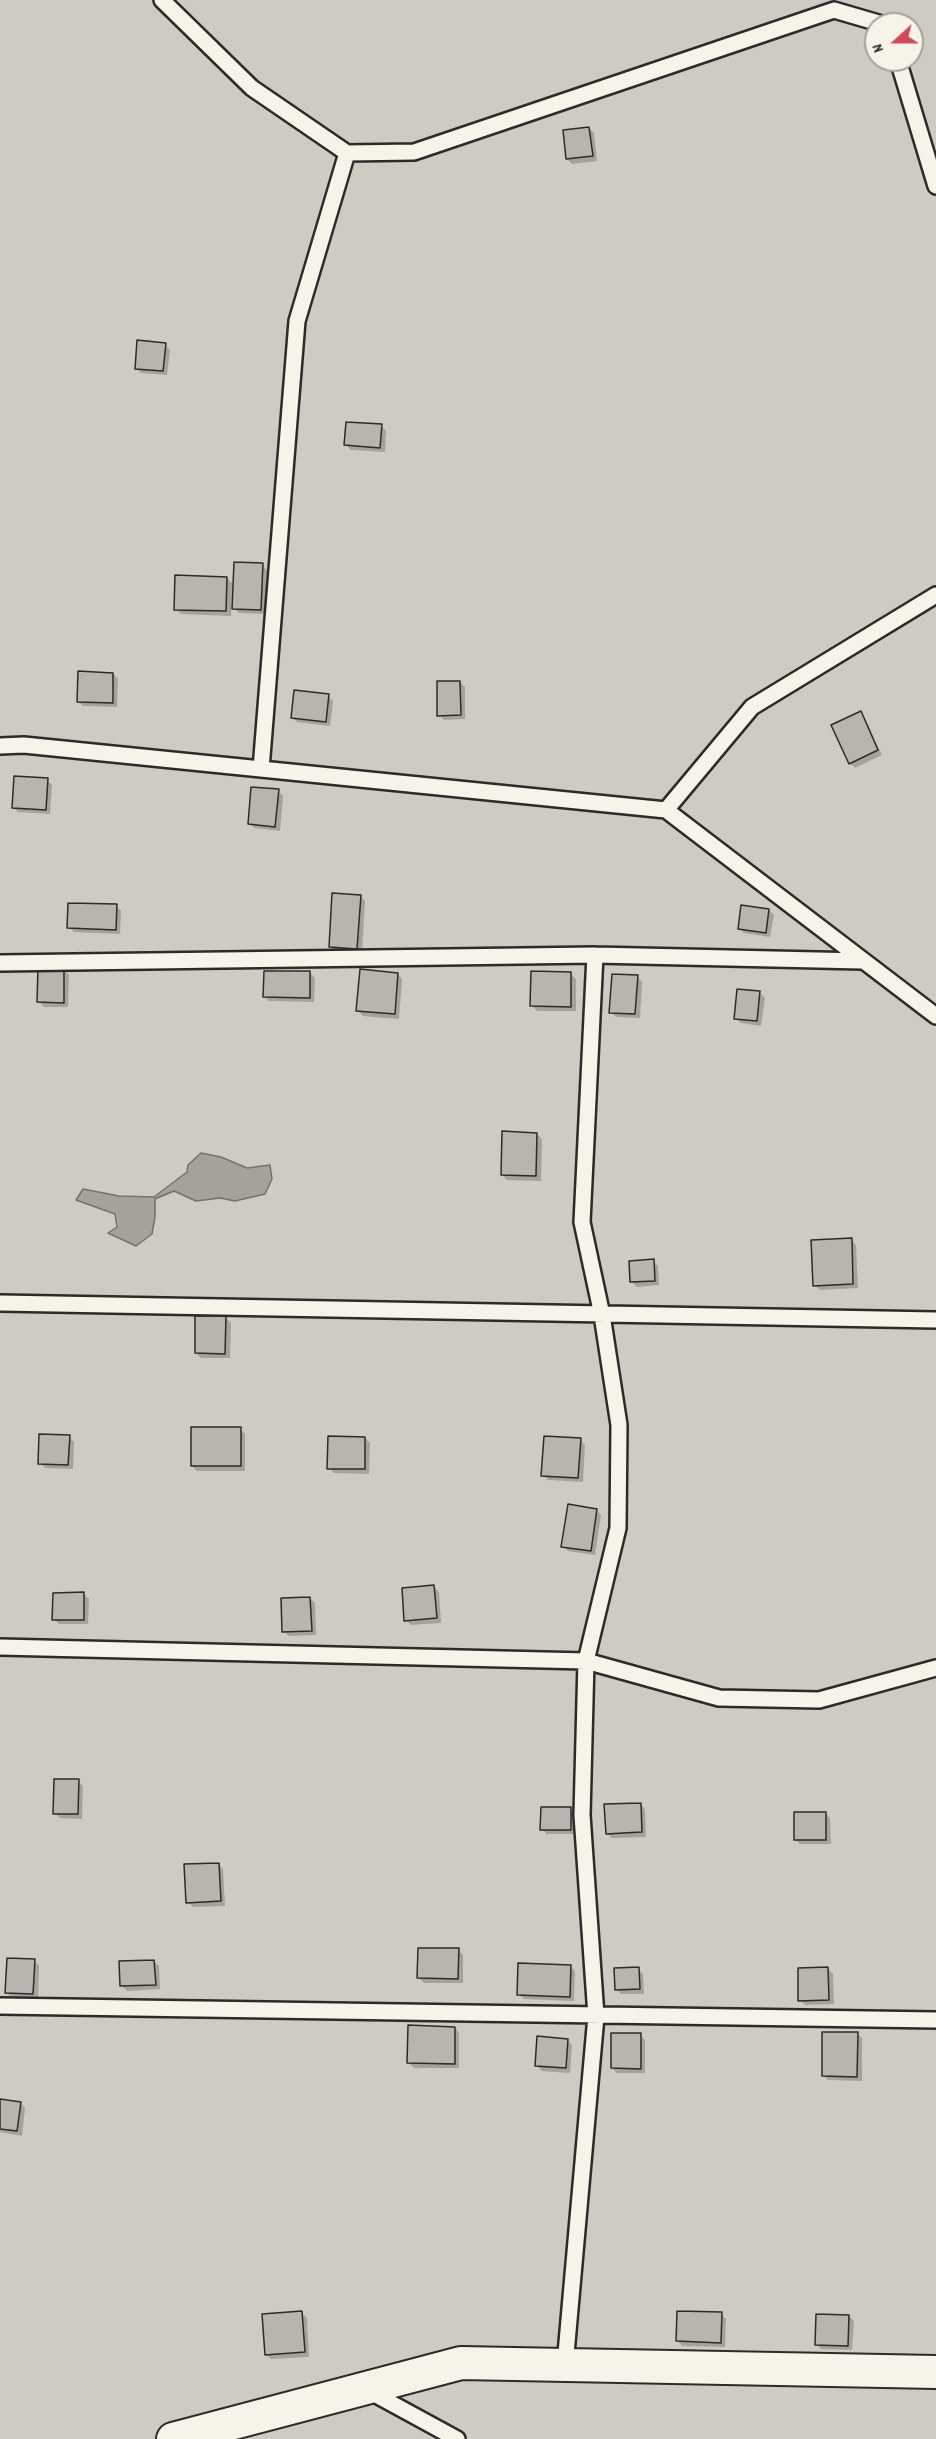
<!DOCTYPE html>
<html>
<head>
<meta charset="utf-8">
<style>
  body { margin:0 }
  #map { position:relative; width:936px; height:2439px; overflow:hidden; background:#efebe0; font-family:Dekko,sans-serif }
  canvas { display:block }
  .north { position:absolute; left:864px; top:12px; width:60px; height:60px; box-sizing:border-box; background:#f7f3e8; border:2px solid #a5a39c; border-radius:50%; rotate:249deg; font-size:16px; font-weight:700; line-height:24px; text-align:center; color:#2b2b2b }
  .north::after { content:''; display:block; margin:auto; width:21px; height:27px; background:#d1495b; clip-path:polygon(50% 0,100% 100%,50% 72%,0 100%) }
</style>
</head>
<body>
<div id="map">
<canvas width="936" height="2439"></canvas>
<div class="north">N</div>
</div>
<script>
const c = document.querySelector('canvas').getContext('2d');
c.lineJoin = 'round';
function paint(path, color) { c.fillStyle = color; c.fill(path, 'evenodd'); }
const toPath = rows => new Path2D(rows.map(r => 'M' + r).join(''));
function trace(path, color, width, dash) { c.strokeStyle = color; c.lineWidth = width; c.lineCap = dash ? 'butt' : 'round'; c.setLineDash(dash || []); c.stroke(path); }
const green = toPath([
  [0,0,936,0,936,2439,0,2439],
  [876,24,912,24,912,60,876,60]
]);
const water = toPath([
  [201,1153,221,1157,247,1168,270,1165,272,1179,265,1194,235,1201,220,1198,196,1201,174,1191,155,1199,155,1217,152,1234,136,1246,108,1233,117,1227,115,1214,76,1200,83,1189,119,1196,154,1197,187,1172,188,1165,201,1153]
]);
const shadow = toPath([
  [589,128,594,133,597,161,572,164,567,159],
  [165,345,170,350,167,375,141,373,136,368],
  [381,426,386,431,385,452,351,450,346,445],
  [262,565,267,570,265,614,239,613,234,608],
  [227,578,232,583,231,616,181,614,176,609],
  [113,674,118,679,117,707,83,706,78,701],
  [460,682,465,687,465,719,444,720,439,715],
  [328,696,333,701,330,726,297,722,292,717],
  [860,713,865,718,882,755,855,768,850,763],
  [47,780,52,785,50,814,18,812,13,807],
  [278,791,283,796,280,831,255,828,250,824],
  [360,896,365,901,362,953,335,951,330,946],
  [116,906,121,911,120,934,74,932,69,927],
  [769,910,774,915,770,937,744,933,739,928],
  [64,970,69,975,68,1007,44,1007,39,1002],
  [310,973,315,978,314,1002,269,1001,264,996],
  [397,974,402,979,399,1019,363,1016,358,1011],
  [571,974,576,979,576,1011,537,1011,532,1006],
  [637,977,642,982,640,1018,616,1017,611,1012],
  [760,993,765,998,761,1026,741,1023,736,1018],
  [537,1134,542,1139,541,1181,507,1180,502,1175],
  [851,1240,856,1245,858,1288,820,1290,815,1285],
  [653,1261,658,1266,659,1285,637,1287,632,1282],
  [226,1318,231,1323,230,1358,201,1358,196,1353],
  [240,1429,245,1434,245,1471,197,1471,192,1466],
  [69,1437,74,1442,73,1469,45,1468,40,1463],
  [365,1438,370,1443,369,1474,334,1473,329,1468],
  [580,1440,585,1445,583,1482,548,1480,543,1475],
  [596,1510,601,1515,595,1555,568,1551,563,1546],
  [434,1587,439,1592,441,1623,411,1625,406,1620],
  [84,1594,89,1599,88,1624,59,1624,54,1619],
  [310,1598,315,1603,316,1635,289,1636,284,1631],
  [78,1781,83,1786,82,1819,60,1818,55,1813],
  [640,1804,645,1809,646,1837,612,1838,607,1833],
  [570,1808,575,1813,575,1834,547,1834,542,1829],
  [825,1813,830,1818,831,1844,800,1844,795,1839],
  [218,1864,223,1869,225,1906,193,1907,188,1902],
  [458,1950,463,1955,463,1983,424,1983,419,1978],
  [34,1961,39,1966,38,1998,11,1997,6,1992],
  [154,1961,159,1966,160,1989,127,1991,122,1986],
  [570,1966,575,1971,574,2001,524,1999,519,1994],
  [638,1969,643,1974,644,1994,621,1994,616,1989],
  [828,1969,833,1974,834,2004,805,2005,800,2000],
  [455,2028,459,2033,459,2068,414,2068,409,2063],
  [857,2033,862,2038,862,2081,828,2080,823,2075],
  [640,2035,645,2040,645,2073,617,2073,612,2068],
  [567,2040,572,2045,570,2073,542,2071,537,2066],
  [0,2100,20,2103,25,2108,22,2136,0,2132],
  [302,2313,307,2318,309,2357,271,2359,266,2354],
  [721,2314,726,2319,725,2347,682,2346,678,2341],
  [849,2316,854,2321,852,2350,821,2349,816,2344]
]);
const building = toPath([
  [589,127,593,156,566,159,563,130,589,127],
  [137,340,166,343,163,371,135,369,137,340],
  [346,422,382,424,380,448,344,445,346,422],
  [234,562,263,563,261,610,232,609,234,562],
  [175,575,227,577,226,611,174,610,175,575],
  [78,671,113,673,113,703,77,702,78,671],
  [437,681,460,681,461,715,437,716,437,681],
  [294,690,329,694,326,722,291,718,294,690],
  [861,711,878,750,849,764,831,725,861,711],
  [14,776,48,778,46,810,12,808,14,776],
  [251,787,279,789,275,827,248,824,251,787],
  [332,893,361,895,357,949,329,947,332,893],
  [68,903,117,904,116,930,67,928,68,903],
  [741,905,769,909,766,933,738,929,741,905],
  [38,968,64,969,64,1003,37,1002,38,968],
  [360,969,398,973,395,1014,356,1011,360,969],
  [264,971,310,971,310,998,263,997,264,971],
  [531,971,571,972,571,1007,530,1006,531,971],
  [612,974,638,975,635,1014,609,1013,612,974],
  [737,989,760,991,757,1021,734,1019,737,989],
  [502,1131,537,1133,536,1176,501,1175,502,1131],
  [852,1238,853,1284,813,1286,811,1240,852,1238],
  [654,1259,655,1281,630,1282,629,1261,654,1259],
  [195,1316,226,1316,225,1354,195,1353,195,1316],
  [191,1427,241,1427,241,1466,191,1466,191,1427],
  [39,1434,70,1435,68,1465,38,1464,39,1434],
  [328,1436,365,1437,365,1469,327,1469,328,1436],
  [544,1436,581,1438,578,1478,541,1476,544,1436],
  [568,1504,597,1509,591,1551,561,1547,568,1504],
  [434,1585,437,1618,404,1621,402,1588,434,1585],
  [84,1592,84,1620,52,1620,53,1593,84,1592],
  [310,1597,312,1631,282,1632,281,1598,310,1597],
  [54,1779,79,1779,78,1814,53,1814,54,1779],
  [641,1803,642,1832,606,1834,604,1804,641,1803],
  [541,1807,571,1807,571,1830,540,1830,541,1807],
  [794,1812,826,1812,826,1840,794,1840,794,1812],
  [219,1863,221,1901,186,1903,184,1864,219,1863],
  [418,1948,459,1948,458,1979,417,1978,418,1948],
  [7,1958,35,1959,33,1994,5,1993,7,1958],
  [154,1960,156,1985,120,1986,119,1961,154,1960],
  [518,1963,571,1965,570,1997,517,1995,518,1963],
  [639,1967,640,1989,615,1990,614,1968,639,1967],
  [828,1967,829,2000,798,2001,798,1968,828,1967],
  [408,2025,455,2027,455,2064,407,2063,408,2025],
  [822,2032,858,2032,857,2077,822,2076,822,2032],
  [611,2033,641,2033,641,2069,611,2068,611,2033],
  [537,2036,568,2039,566,2068,535,2066,537,2036],
  [0,2099,21,2102,17,2131,0,2129,0,2099],
  [302,2311,305,2352,265,2355,262,2314,302,2311],
  [677,2311,722,2312,721,2343,676,2341,677,2311],
  [816,2314,849,2315,848,2346,815,2345,816,2314]
]);
const lane = toPath([
  [162,0,252,88,347,153,414,152,834,10,882,24],
  [898,60,936,186],
  [0,746,24,745,666,810,936,1016],
  [261,769,297,321,347,153],
  [666,810,752,707,936,595],
  [0,963,595,955,862,961],
  [0,1303,936,1320],
  [0,1647,586,1661,719,1698,819,1700,936,1668],
  [0,2006,936,2020],
  [565,2365,596,2016,582,1815,586,1661,618,1528,619,1425,602,1315,582,1222,595,955],
  [367,2390,457,2439]
]);
const street = toPath([
  [173,2439,461,2363,936,2372]
]);
paint(green, '#cfcbc2');
paint(water, '#a4a29a');
trace(water, '#74726e', 1.5);
paint(shadow, '#0003');
paint(building, '#b8b5ae');
trace(building, '#2b2b2b', 1.5);
trace(lane, '#2b2b2b', 20);
trace(street, '#2b2b2b', 36);
trace(lane, '#f7f3e8', 15);
trace(street, '#f7f3e8', 32);
</script>
</body>
</html>
